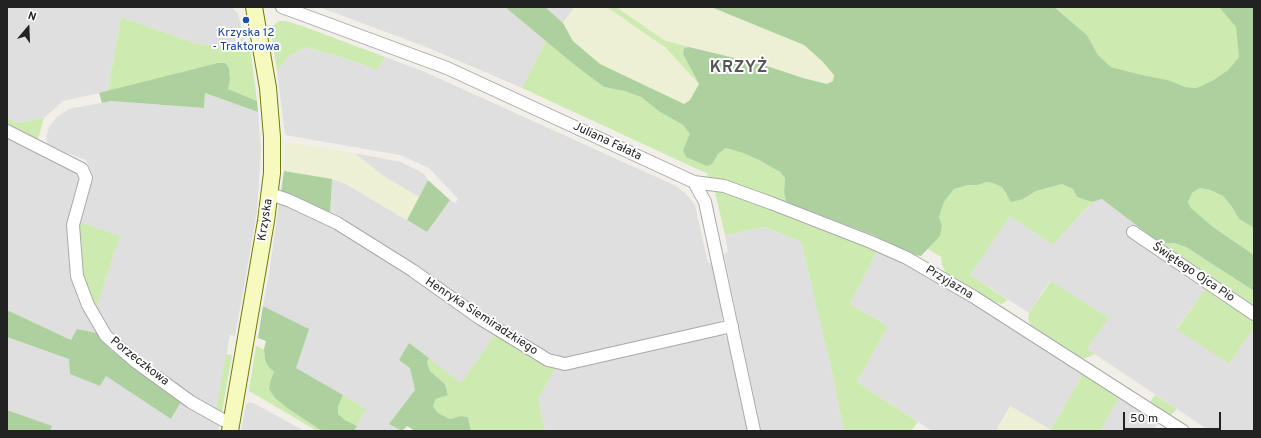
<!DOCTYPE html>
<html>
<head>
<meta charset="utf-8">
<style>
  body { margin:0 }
  #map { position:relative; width:1261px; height:438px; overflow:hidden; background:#f2efe9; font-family:Overpass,sans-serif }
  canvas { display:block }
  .frame { position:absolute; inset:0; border:8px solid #222; pointer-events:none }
  .north { position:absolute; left:8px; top:8px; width:40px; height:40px; -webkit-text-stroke:3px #fff; paint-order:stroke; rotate:19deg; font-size:11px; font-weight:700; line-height:16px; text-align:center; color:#222 }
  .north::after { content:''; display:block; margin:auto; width:14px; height:18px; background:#222; clip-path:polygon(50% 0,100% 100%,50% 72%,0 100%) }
  .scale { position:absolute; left:1123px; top:412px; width:98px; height:18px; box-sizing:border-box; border:2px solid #222; border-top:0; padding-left:5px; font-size:12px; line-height:14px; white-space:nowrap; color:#222; -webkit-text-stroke:3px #fff; paint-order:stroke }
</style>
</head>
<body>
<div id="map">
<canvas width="1261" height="438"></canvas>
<div class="frame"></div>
<div class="north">N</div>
<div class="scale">50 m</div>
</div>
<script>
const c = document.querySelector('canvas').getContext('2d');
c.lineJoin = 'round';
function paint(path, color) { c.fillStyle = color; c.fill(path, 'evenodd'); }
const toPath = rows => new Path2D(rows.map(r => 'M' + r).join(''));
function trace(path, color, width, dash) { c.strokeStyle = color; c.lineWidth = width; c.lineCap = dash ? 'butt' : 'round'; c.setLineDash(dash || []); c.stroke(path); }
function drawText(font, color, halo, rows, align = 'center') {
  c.font = font + ' Overpass,sans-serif'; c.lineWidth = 4; c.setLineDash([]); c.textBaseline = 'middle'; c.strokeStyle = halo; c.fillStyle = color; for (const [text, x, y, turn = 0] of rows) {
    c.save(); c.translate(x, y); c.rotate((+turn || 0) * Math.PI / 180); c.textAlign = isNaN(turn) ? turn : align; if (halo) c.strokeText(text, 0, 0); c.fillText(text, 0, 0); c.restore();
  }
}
const residential = toPath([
  [7,7,231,7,238,13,246,47,225,49,195,43,121,17,108,91,63,101,44,118,17,123,7,118],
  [319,7,505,7,546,41,522,88,429,48],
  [543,7,575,7,563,23],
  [306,47,347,59,377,70,385,57,425,72,676,186,687,195,695,205,708,263,712,263,723,316,721,321,711,326,565,358,547,352,519,338,330,215,332,179,346,184,427,232,450,200,455,203,458,199,429,168,400,155,285,135,277,71,288,57],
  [205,93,258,112,261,150,257,211,245,281,235,336,230,335,216,411,138,358,107,329,96,309,120,236,78,221,92,173,86,160,54,148,47,143,46,137,49,127,57,117,69,109,111,101,204,108],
  [7,136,77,170,81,179,68,233,74,286,97,333,77,329,71,340,7,310],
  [354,153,401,162,423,173,428,180,419,197,385,177],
  [1102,199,1161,244,1206,288,1177,328,1229,364,1254,328,1254,431,1210,431,1087,349,1109,318,1050,281,1029,313,970,275,1010,216,1053,245,1092,202],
  [279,202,353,236,496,333,461,383,408,343,410,368,415,390,390,424,402,431,354,431,366,409,296,368,263,306,269,274],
  [765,227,801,242,832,372,844,431,761,431,724,254,728,252,725,235],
  [877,251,918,270,959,293,1084,372,1051,430,1010,406,996,431,932,431,857,382,888,326,850,304],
  [718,334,725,336,729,342,749,431,545,431,538,399,555,369],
  [7,337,69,359,71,374,100,386,106,375,171,419,181,402,220,424,218,431,50,431,51,426,7,410],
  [1120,396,1159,421,1153,431,1100,431],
  [251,402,281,418,304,431,241,431,246,404]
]);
const farmland = toPath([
  [575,7,607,7,666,48,699,84,690,100,684,104,600,64,573,41,563,23],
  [616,7,711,7,804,45,822,61,835,75,833,82,827,84,803,78,764,65,664,40],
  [284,142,354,153,385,177,419,197,407,220,346,184,332,179,284,171],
  [1010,406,1051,430,1050,431,996,431]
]);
const grass = toPath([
  [607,7,616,7,664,40,689,47,684,48,683,54,699,84,666,48],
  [1054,7,1219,7,1237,27,1239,57,1228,70,1212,81,1196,88,1185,87,1168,80,1142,75,1111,67,1098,55,1087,35],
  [121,17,195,43,225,49,250,46,257,101,228,89,230,80,108,91],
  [279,21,286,21,305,27,385,57,377,70,347,59,306,47,288,57,277,71,271,31,274,25],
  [546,41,577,67,604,87,624,91,641,97,660,112,683,125,691,134,683,150,713,163,718,154,726,148,743,153,759,160,780,172,785,178,784,192,786,202,706,178,708,174,522,88],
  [7,118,17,123,44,118,38,139,34,139,7,126],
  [986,182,993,183,1002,187,1006,195,1023,199,1036,191,1062,184,1073,189,1077,197,1092,202,1053,245,1010,216,970,275,1008,300,1002,304,990,301,946,273,942,265,941,257,928,249,931,246,942,225,939,217,944,202,954,189,968,185,978,185],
  [1200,188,1210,190,1223,196,1232,207,1239,219,1251,226,1254,230,1254,255,1213,227,1191,208,1188,202,1192,193],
  [715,192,722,192,757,202,877,251,850,304,888,326,857,382,918,422,911,431,844,431,832,372,801,242,765,227,725,235],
  [78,221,120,236,96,309,83,278],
  [1174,243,1186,247,1254,291,1254,307,1161,244],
  [1051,281,1109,318,1087,349,1095,354,1086,358,1075,357,1033,329,1028,320,1029,313],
  [1206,288,1254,322,1254,328,1229,364,1177,329],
  [496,333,555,369,538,399,545,431,471,431,468,417,461,416,450,419,438,413,433,406,436,399,448,394,445,384,430,371,427,362,429,358,461,383],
  [256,346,264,349,265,360,274,372,271,379,290,410,322,431,317,431,249,391],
  [226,354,232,355,222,412,216,411],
  [1084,372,1120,396,1100,431,1052,431,1051,430],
  [343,395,366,409,357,426,345,420,338,414,338,407],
  [1155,395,1177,409,1169,417,1149,403]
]);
const forest = toPath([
  [505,7,543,7,546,8,563,23,573,41,600,64,684,104,690,100,699,84,683,54,684,48,689,47,764,65,803,78,827,84,833,81,834,75,822,61,804,45,711,7,1054,7,1087,35,1098,55,1111,67,1142,75,1168,80,1185,87,1196,88,1212,81,1228,70,1239,57,1236,27,1219,7,1254,7,1254,230,1251,226,1239,219,1232,207,1223,196,1210,190,1200,188,1192,193,1188,202,1191,208,1213,227,1254,255,1254,291,1186,247,1174,243,1161,244,1102,199,1092,202,1077,197,1073,189,1062,184,1036,191,1023,199,1011,202,1002,187,993,183,986,182,978,185,968,185,954,189,944,202,939,217,942,225,940,236,921,256,915,255,873,235,786,202,784,192,785,178,780,172,759,160,743,153,726,148,718,154,713,163,707,166,686,157,683,150,690,134,683,125,660,112,641,97,624,91,604,87,577,67],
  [218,63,225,63,229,68,230,80,228,89,257,101,258,112,205,93,204,108,111,101,102,103,99,93],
  [284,171,332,179,330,215,281,192],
  [428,180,450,200,427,232,407,220],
  [263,306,309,329,296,368,343,395,338,407,338,414,345,420,357,426,354,431,322,431,290,410,275,398,269,389,271,379,274,372,268,366,265,360,264,349,266,341,258,338],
  [7,310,71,340,77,329,97,333,111,350,181,402,171,419,106,376,100,386,70,374,69,359,7,337],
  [409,343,429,358,427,362,430,371,445,384,448,395,436,399,433,406,438,413,450,419,461,416,468,417,471,431,415,431,407,426,402,431,389,424,415,390,410,368,399,360],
  [7,410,52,426,50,431,7,431]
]);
const street = toPath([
  [282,7,447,68,694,182,724,186,771,203,871,242,907,258,974,297,1183,431],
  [7,131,82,169,86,178,73,225,77,276,88,305,106,336,136,362,191,402,223,420,231,423],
  [694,182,705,202,754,431],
  [270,194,288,200,337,223,412,270,481,319,548,360,565,364,732,326],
  [1133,232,1254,314]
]);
const secondary = toPath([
  [230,431,266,221,272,173,272,137,268,88,254,7]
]);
const markers = [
  [246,20,4,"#1a4fb4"]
];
const transitNames = [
  ["Krzyska 12",246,34],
  ["- Traktorowa",246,48]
];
const streetNames = [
  ["Juliana Fałata",607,142,25],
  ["Krzyska",266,220,-81],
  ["Świętego Ojca Pio",1193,273,34],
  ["Przyjazna",949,283,31],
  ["Henryka Siemiradzkiego",481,317,33],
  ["Porzeczkowa",139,362,38]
];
const districtNames = [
  ["KRZYŻ",739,69]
];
paint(residential, '#e0dfdf');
paint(farmland, '#eef0d5');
paint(grass, '#cdebb0');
paint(forest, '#add19e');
trace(street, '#a9a9a9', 14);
trace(secondary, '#707d05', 18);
trace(street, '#fff', 12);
trace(secondary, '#f7fabf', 16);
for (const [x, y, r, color] of markers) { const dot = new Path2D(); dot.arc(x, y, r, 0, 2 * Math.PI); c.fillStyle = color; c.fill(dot); trace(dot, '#fff', 1.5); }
drawText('12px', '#164399', '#fff', transitNames);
drawText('12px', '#222', '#fff', streetNames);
c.letterSpacing = '1px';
drawText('bold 16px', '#555', '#fff', districtNames);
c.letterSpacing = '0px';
</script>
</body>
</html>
